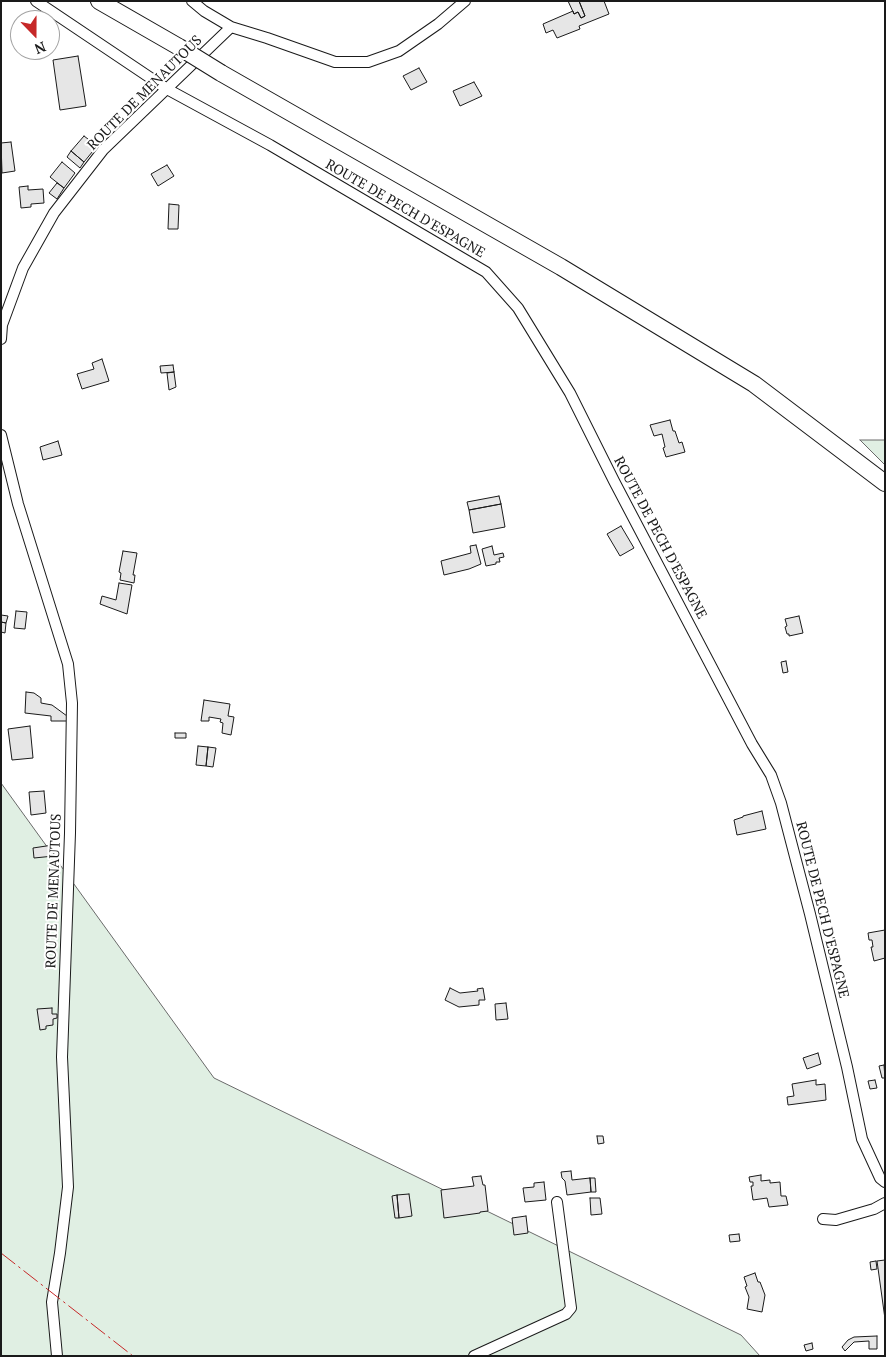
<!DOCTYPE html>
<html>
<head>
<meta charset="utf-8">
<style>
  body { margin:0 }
  #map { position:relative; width:886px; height:1357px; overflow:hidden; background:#fff; font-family:"PT Serif",serif }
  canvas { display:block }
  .frame { position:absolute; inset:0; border:2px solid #1a1a1a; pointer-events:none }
  .north { position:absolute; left:10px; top:10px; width:50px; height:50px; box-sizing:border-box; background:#fff; border:1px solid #a3a3a3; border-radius:50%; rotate:158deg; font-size:14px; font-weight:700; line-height:20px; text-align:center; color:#1a1a1a }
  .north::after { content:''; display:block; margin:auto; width:18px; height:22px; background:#c62828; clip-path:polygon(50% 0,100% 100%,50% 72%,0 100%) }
</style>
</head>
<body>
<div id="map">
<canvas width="886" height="1357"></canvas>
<div class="frame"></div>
<div class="north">N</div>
</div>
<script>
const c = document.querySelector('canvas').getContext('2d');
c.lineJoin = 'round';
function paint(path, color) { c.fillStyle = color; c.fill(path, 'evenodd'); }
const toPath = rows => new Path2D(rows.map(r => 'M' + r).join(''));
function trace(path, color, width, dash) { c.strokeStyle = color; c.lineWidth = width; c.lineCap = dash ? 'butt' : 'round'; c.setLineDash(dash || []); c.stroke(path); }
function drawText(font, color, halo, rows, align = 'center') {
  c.font = font + ' "PT Serif",serif'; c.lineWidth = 4; c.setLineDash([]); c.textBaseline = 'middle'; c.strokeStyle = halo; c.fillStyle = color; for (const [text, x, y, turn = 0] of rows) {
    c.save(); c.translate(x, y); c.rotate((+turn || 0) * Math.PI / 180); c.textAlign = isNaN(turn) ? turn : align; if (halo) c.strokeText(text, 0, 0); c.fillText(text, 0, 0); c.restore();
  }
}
const green = toPath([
  [860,440,885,440,885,465,860,440],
  [1,783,214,1078,741,1335,760,1356,1,1356,1,783]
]);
const building = toPath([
  [568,1,579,1,585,16,581,18,578,12,574,14,568,1],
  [579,1,604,1,609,14,579,26,580,29,557,38,553,30,546,33,543,24,573,11,574,14,578,12,581,18,585,16,579,1],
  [78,56,86,106,60,110,53,60,78,56],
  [419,68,427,82,411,90,403,76,419,68],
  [474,82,482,96,460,106,453,91,474,82],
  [84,136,97,146,84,162,71,151,84,136],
  [11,142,15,171,2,173,1,143,11,142],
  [71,151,84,162,80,168,67,157,71,151],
  [62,162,75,173,64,188,50,177,62,162],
  [167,165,174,176,158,186,151,174,167,165],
  [57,183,64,188,57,199,49,193,57,183],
  [28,186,28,190,43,189,44,203,31,204,31,207,21,208,19,187,28,186],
  [169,204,179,205,178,229,168,229,169,204],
  [102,359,109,381,82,389,77,374,94,369,92,363,102,359],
  [173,365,174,372,161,373,160,366,173,365],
  [174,372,176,387,169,390,167,373,174,372],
  [670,420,673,431,675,431,679,443,682,442,685,452,666,457,663,448,665,447,662,434,654,436,650,425,670,420],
  [58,441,62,455,43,460,40,447,58,441],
  [499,496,501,504,469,510,467,502,499,496],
  [501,504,505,527,473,533,469,510,501,504],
  [621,526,634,548,620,556,607,534,621,526],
  [476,545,481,564,469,569,444,575,441,561,471,553,470,546,476,545],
  [492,546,494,555,503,553,504,557,499,558,500,562,496,562,496,564,486,566,482,549,492,546],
  [123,551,137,553,133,575,135,575,134,583,120,580,121,573,119,572,123,551],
  [119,583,132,585,127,614,100,604,102,596,116,600,119,583],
  [16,611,27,612,25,629,14,628,16,611],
  [1,615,8,616,6,623,1,622,1,615],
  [799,616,803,633,789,636,789,634,787,634,785,627,787,626,785,619,799,616],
  [1,622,6,623,5,633,1,632,1,622],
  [786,661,788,672,783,673,781,662,786,661],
  [26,692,34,693,41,698,41,703,52,705,67,716,67,721,51,721,51,716,25,713,26,692],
  [204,700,230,704,228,716,234,717,231,735,222,733,223,723,220,722,221,719,209,717,209,721,201,721,204,700],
  [30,726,33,758,12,760,8,729,30,726],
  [175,733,186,733,186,738,175,738,175,733],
  [198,746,208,747,206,766,196,765,198,746],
  [208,747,216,748,213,767,206,766,208,747],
  [44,791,46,813,31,815,29,792,44,791],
  [762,811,766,829,737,835,734,820,743,817,743,816,762,811],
  [53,845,54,856,34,858,33,848,53,845],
  [885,930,885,958,874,961,871,947,873,947,872,940,869,940,868,933,885,930],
  [450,988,460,993,478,991,477,989,483,988,485,1000,479,1000,479,1005,459,1007,445,1000,450,988],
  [506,1003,508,1019,496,1020,495,1004,506,1003],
  [52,1008,52,1014,57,1014,57,1018,53,1019,53,1025,46,1026,46,1029,40,1030,37,1009,52,1008],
  [818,1053,821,1064,807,1069,803,1058,818,1053],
  [884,1065,885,1078,882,1078,879,1066,884,1065],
  [816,1080,816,1085,825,1084,826,1100,788,1105,787,1097,794,1096,792,1084,816,1080],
  [875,1080,877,1088,870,1089,868,1081,875,1080],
  [597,1136,603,1136,604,1143,598,1144,597,1136],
  [571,1171,572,1180,590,1178,591,1192,567,1195,565,1181,562,1178,561,1172,571,1171],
  [761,1175,761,1181,770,1180,770,1183,780,1182,781,1196,786,1196,788,1205,769,1207,767,1198,753,1200,751,1186,753,1186,753,1182,750,1182,749,1177,761,1175],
  [481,1176,483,1185,485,1185,488,1211,480,1212,480,1213,444,1218,441,1190,474,1186,472,1177,481,1176],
  [590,1178,595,1178,596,1192,591,1192,590,1178],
  [544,1182,546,1200,525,1202,523,1188,534,1187,534,1183,544,1182],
  [409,1194,412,1216,399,1218,397,1195,409,1194],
  [397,1195,399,1218,395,1218,392,1196,397,1195],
  [590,1198,600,1198,602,1214,591,1215,590,1198],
  [526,1216,528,1233,514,1235,512,1218,526,1216],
  [739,1234,740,1241,730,1242,729,1235,739,1234],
  [885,1260,885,1319,877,1261,885,1260],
  [876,1261,877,1269,871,1270,870,1262,876,1261],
  [755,1273,758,1282,760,1282,765,1295,762,1312,747,1309,749,1297,745,1287,747,1286,744,1277,755,1273],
  [877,1336,877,1349,869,1349,869,1341,854,1342,845,1351,842,1347,848,1340,854,1337,877,1336],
  [812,1343,813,1349,806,1351,804,1345,812,1343]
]);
const street = toPath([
  [36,1,167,89,270,145,486,272,518,308,570,393,614,481,752,744,771,775,781,803,810,914,847,1067,862,1139,880,1178,885,1182],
  [192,1,204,11,231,27,267,38,335,62,368,62,399,51,438,24,465,1],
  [1,339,2,325,23,268,54,213,103,150,231,27],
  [1,435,18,504,68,664,72,703,70,833,62,1057,68,1187,60,1253,52,1302,57,1356],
  [823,1219,836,1220,874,1209,885,1203],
  [474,1356,566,1314,571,1308,557,1202]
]);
const primary = toPath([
  [99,1,179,47],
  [221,73,561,267,754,384,885,483]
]);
const primaryBridge = toPath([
  [179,47,221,73]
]);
const power = toPath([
  [1,1253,133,1356]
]);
const streetNames = [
  ["ROUTE DE MENAUTOUS",145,93,-45],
  ["ROUTE DE PECH D'ESPAGNE",405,209,30],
  ["ROUTE DE PECH D'ESPAGNE",660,538,62],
  ["ROUTE DE MENAUTOUS",54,891,-88],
  ["ROUTE DE PECH D'ESPAGNE",822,910,76]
];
paint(green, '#e0efe3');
trace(green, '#6a6a6a', 1);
paint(building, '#e6e6e6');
trace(building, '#1a1a1a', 1);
trace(street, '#1a1a1a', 12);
trace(primary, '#1a1a1a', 18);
trace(street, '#fff', 10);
trace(primary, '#fff', 16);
trace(primaryBridge, '#1a1a1a', 18, []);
trace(primaryBridge, '#fff', 16);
trace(power, '#c62828', 1, [18, 4, 2.5, 4]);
drawText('14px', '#1a1a1a', '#fff', streetNames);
</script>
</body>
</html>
